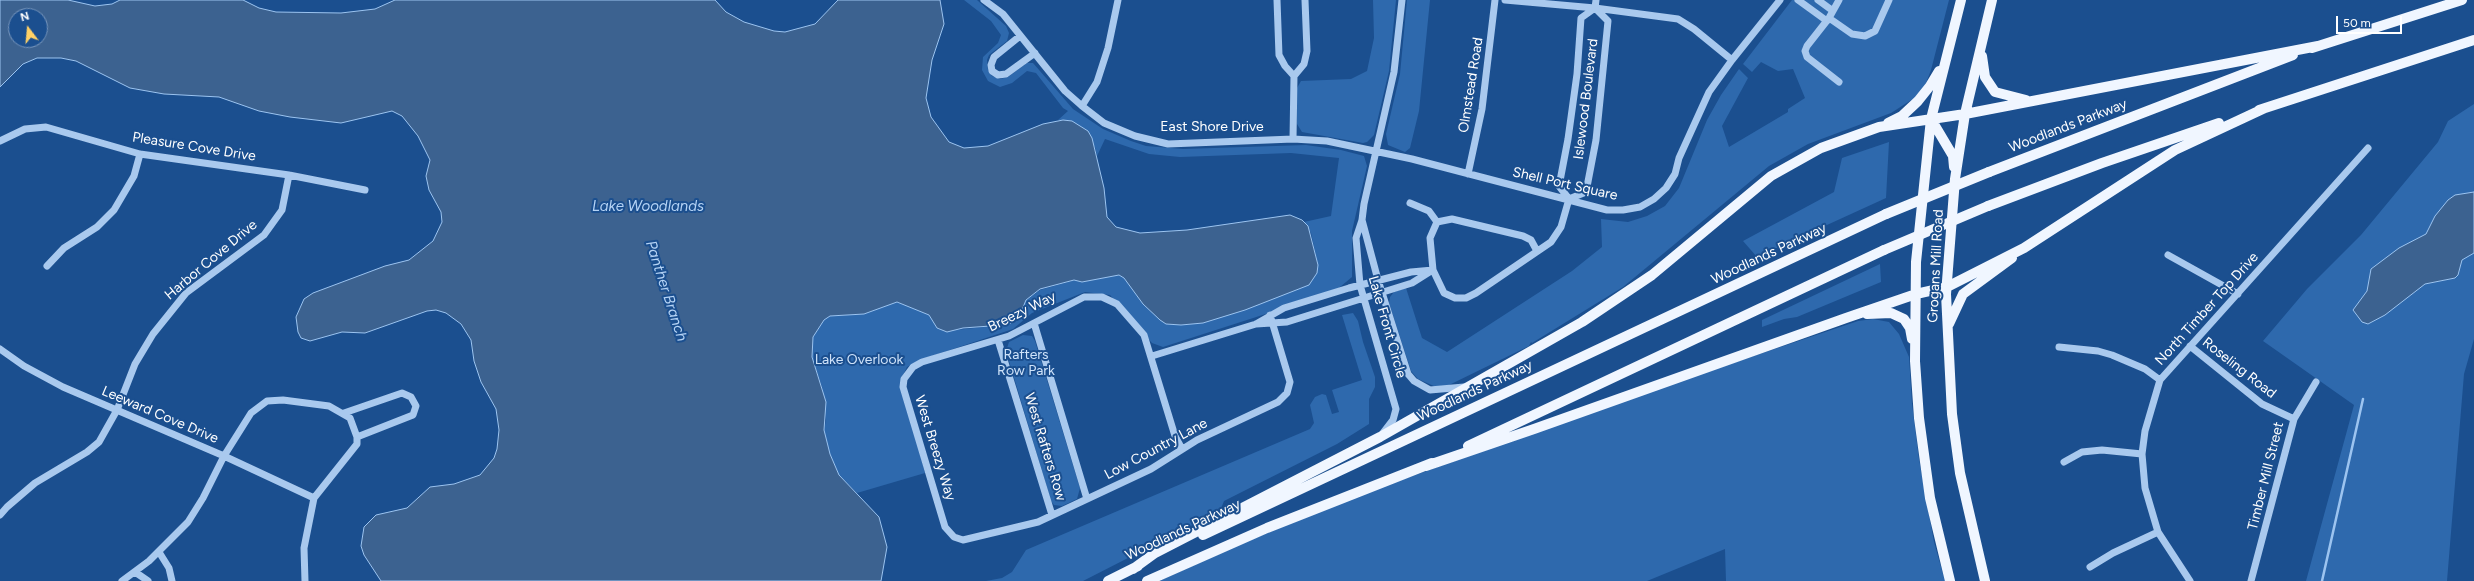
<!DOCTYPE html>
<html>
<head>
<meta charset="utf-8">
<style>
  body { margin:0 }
  #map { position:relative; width:2474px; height:581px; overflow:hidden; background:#1b4f8f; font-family:Figtree,sans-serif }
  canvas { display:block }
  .north { position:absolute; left:8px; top:8px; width:40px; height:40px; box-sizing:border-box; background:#1b4f8f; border:1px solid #7695bc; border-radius:50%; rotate:344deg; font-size:11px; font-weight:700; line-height:16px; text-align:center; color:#fff }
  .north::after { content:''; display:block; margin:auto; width:14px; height:18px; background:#ffd166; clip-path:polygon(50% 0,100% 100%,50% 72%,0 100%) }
  .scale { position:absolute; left:2336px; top:16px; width:66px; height:18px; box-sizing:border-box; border:2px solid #fff; border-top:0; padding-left:5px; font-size:12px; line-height:14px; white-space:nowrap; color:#fff; -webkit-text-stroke:3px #1b4f8f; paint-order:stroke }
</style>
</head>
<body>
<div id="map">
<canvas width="2474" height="581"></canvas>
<div class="north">N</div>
<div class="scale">50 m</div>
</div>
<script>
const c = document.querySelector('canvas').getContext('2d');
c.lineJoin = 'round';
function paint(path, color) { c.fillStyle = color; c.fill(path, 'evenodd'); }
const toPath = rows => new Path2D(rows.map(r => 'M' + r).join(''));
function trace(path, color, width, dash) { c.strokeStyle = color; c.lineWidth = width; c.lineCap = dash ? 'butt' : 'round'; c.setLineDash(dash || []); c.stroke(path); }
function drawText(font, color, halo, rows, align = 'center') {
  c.font = font + ' Figtree,sans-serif'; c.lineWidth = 4; c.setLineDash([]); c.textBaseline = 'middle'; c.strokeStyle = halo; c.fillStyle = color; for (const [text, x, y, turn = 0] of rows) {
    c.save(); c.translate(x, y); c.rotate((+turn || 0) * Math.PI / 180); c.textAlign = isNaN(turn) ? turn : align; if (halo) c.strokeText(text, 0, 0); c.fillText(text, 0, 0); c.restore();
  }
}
const green = toPath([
  [964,0,977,0,1006,26,1009,33,1007,41,989,55,987,60,988,70,992,76,1000,79,1008,77,1027,63,1033,63,1073,109,1103,129,1131,141,1146,146,1183,149,1306,145,1341,150,1364,156,1367,166,1352,231,1352,277,1334,292,1163,347,1152,343,1110,295,1085,292,1032,313,1013,329,920,360,907,367,901,379,925,473,857,493,839,475,830,454,824,430,826,420,822,387,812,357,813,337,824,320,830,316,864,314,897,302,929,315,937,328,955,330,1004,325,1012,319,1026,300,1040,290,1075,280,1082,282,1119,275,1124,278,1143,304,1173,325,1203,323,1309,285,1317,273,1318,265,1311,233,1304,222,1331,216,1339,158,1291,153,1180,157,1149,154,1105,139,1097,156,1095,147,1063,120,1058,120,1068,111,1063,108,1036,73,1027,71,1012,83,1000,87,988,81,982,70,983,57,998,43,1001,35,991,21],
  [1373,0,1396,0,1389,71,1374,135,1367,142,1363,143,1302,132,1297,124,1297,88,1301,81,1351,79,1367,71,1374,38],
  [1407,0,1430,0,1419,111,1410,148,1405,152,1388,145,1386,134,1400,74],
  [1792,0,1949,0,1931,70,1926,83,1916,97,1891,113,1808,144,1769,166,1623,287,1532,343,1531,342,1529,346,1447,386,1436,387,1418,379,1411,371,1389,303,1390,297,1394,292,1406,288,1422,338,1447,352,1572,271,1602,247,1601,219,1628,222,1647,216,1665,206,1679,188,1707,120,1721,95,1739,69,1748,78,1722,126,1729,147,1788,112,1788,109,1805,98,1793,69,1778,71,1761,62,1752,72,1743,64],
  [2474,104,2474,339,2464,374,2447,581,2306,581,2354,405,2263,341,2307,289,2361,235,2438,142,2448,121],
  [1889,142,1886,198,1757,257,1743,241,1834,192,1842,158],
  [1880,264,1881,282,1797,317,1784,319,1762,327,1762,320],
  [1353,313,1358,321,1363,342,1375,377,1375,387,1369,399,1369,424,1337,444,1224,501,1220,511,1083,581,986,581,1002,578,1012,572,1026,550,1310,429,1314,423,1310,405,1315,397,1322,394,1326,395,1332,414,1339,412,1332,390,1362,380,1342,315],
  [1873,319,1889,322,1899,334,1909,357,1912,404,1919,459,1934,542,1945,581,1726,581,1725,549,1647,581,1159,581,1250,540,1387,485,1712,370,1858,321],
  [1023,335,1032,336,1035,341,1080,488,1077,499,1062,506,1054,505,1051,501,1006,351,1009,342]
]);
const water = toPath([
  [0,0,68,0,95,6,112,4,120,0,243,0,259,8,276,12,341,13,375,9,395,0,715,0,726,12,744,22,774,31,785,32,815,24,838,0,940,0,944,24,932,60,926,98,931,117,949,142,964,148,988,146,1043,124,1063,120,1072,121,1088,131,1092,138,1104,188,1107,217,1116,227,1140,233,1187,230,1290,215,1302,220,1308,226,1318,265,1317,273,1309,285,1245,310,1203,323,1181,325,1166,324,1160,320,1143,304,1124,278,1119,275,1082,282,1074,280,1040,289,1026,300,1020,315,1012,319,1011,323,1004,325,963,328,947,332,937,328,929,315,897,302,864,314,830,316,824,320,813,337,812,357,826,402,824,430,830,454,839,475,879,517,887,547,881,581,381,581,364,555,361,546,364,527,376,515,407,508,430,487,454,484,480,475,494,458,497,449,499,430,496,409,481,382,474,361,471,340,461,324,446,313,436,310,427,311,365,333,342,332,310,341,301,338,298,332,296,317,304,299,313,293,385,266,409,260,433,241,442,222,441,212,429,190,426,176,430,160,418,136,402,116,392,111,341,123,290,117,259,111,219,97,164,94,130,88,76,61,61,58,37,58,23,64,0,87,0,0],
  [16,16,40,16,40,40,16,40,16,16],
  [2474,192,2474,253,2462,260,2458,275,2455,278,2425,284,2385,315,2368,324,2362,322,2353,310,2367,291,2371,269,2399,248,2426,234,2435,216,2448,200,2455,195,2474,192]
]);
const stream = toPath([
  [2322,581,2363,399]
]);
const minor = toPath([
  [984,0,1003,14,1065,91,1082,106,1104,123,1135,136,1168,144,1293,139,1327,141,1412,159,1607,210,1623,210,1640,207,1654,199,1666,188,1675,174,1679,158,1709,92,1732,60,1780,0],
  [1277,0,1279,55,1285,66,1294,76],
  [1505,0,1595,8,1678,19,1694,29,1732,60],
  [1798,0,1827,21],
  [1818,0,1833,11],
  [1829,18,1839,0],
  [1020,36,994,57,991,65,992,71,998,75,1006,74,1035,53],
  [1839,82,1807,57,1805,51,1807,46,1829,18,1852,34,1865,36,1875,31,1889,0],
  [1082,106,1097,82,1108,48,1118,0],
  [1293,139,1294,76,1304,64,1307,51,1305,0],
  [0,141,25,129,46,127,140,154,289,175,365,190],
  [1468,174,1482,109,1495,0],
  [1569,199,1559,186,1568,139,1577,74,1581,18,1595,8,1596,0],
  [1569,199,1586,192,1596,140,1608,21,1595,8],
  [1410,203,1429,211,1437,222],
  [1362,220,1378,280,1408,374,1414,381,1430,390,1464,387],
  [1537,251,1531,240,1523,236,1452,219,1437,222,1430,238,1433,270,1444,293,1455,298,1466,298,1476,293,1551,242,1561,227,1569,199],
  [2168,255,2238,294],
  [47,266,64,248,97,227,114,210,134,176,140,154],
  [1034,323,1087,499],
  [1256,324,1287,322,1412,283,1431,271],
  [998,340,1052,515],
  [2190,346,2262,404,2294,419],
  [2059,347,2098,351,2112,355,2145,369,2160,380],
  [0,349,24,366,63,387,224,456,314,498],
  [1152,356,1256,324,1284,308,1349,288,1411,272,1433,270],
  [344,413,402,393,411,397,416,406,413,415,357,437],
  [1383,433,1393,420,1396,409,1360,285,1356,238,1362,220,1364,204,1394,72,1402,0],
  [1182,449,1175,436,1144,335,1117,304,1102,297,1084,297,1009,336,922,362,913,367,904,379,903,387,945,527,954,537,963,540,1038,522,1151,469,1197,440,1278,402,1287,393,1290,382,1270,315],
  [2064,462,2082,452,2102,450,2142,454],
  [0,515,7,507,35,483,87,452,99,442,117,410,135,364,153,334,186,293,264,235,282,210,289,175],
  [159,552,169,568,172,581],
  [2090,567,2113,553,2158,532],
  [135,572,148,581],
  [122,581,149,561,188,522,203,498,224,456,251,413,267,401,283,400,329,406,350,418,357,437,357,444,314,498,304,548,305,581],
  [2190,581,2158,532,2145,488,2142,454,2145,431,2160,380,2368,148],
  [2251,581,2294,419,2316,382]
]);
const major = toPath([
  [2312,48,2462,0],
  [1982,56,1985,77,1995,92,2026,100],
  [2259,110,2474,40],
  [1931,119,1953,156,1954,167],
  [1888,123,1902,116,1918,101,1930,86,1939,71],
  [1989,172,2293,55],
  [1988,206,2102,163,2219,123],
  [1867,314,1891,313,1904,319,1910,328,1912,339],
  [1949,324,1963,294,2012,258],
  [1468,446,1884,250],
  [1426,466,1534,429,1846,318,1916,294,1947,287,2024,248,2175,150,2265,108],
  [1203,535,1886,214],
  [1133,569,1155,553,1380,437,1582,322,1652,275,1771,176,1821,148,1879,127,1965,114,2318,46],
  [1108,581,1138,566],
  [1147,581,1267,528,1432,463],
  [1950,581,1930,498,1919,418,1915,361,1916,262,1931,119,1961,0],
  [1985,581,1960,473,1952,414,1946,294,1955,179,1965,114,1992,0]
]);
const majorBridge = toPath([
  [1886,214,1989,172],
  [1884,250,1988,206]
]);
const streetNames = [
  ["Olmstead Road",1471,85,-81],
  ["Islewood Boulevard",1586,99,-83],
  ["Woodlands Parkway",2068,126,-21],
  ["East Shore Drive",1212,127],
  ["Pleasure Cove Drive",194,147,9],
  ["Shell Port Square",1565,184,13],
  ["Woodlands Parkway",1769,254,-25],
  ["Harbor Cove Drive",211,260,-40],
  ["Grogans Mill Road",1936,266,-87],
  ["North Timber Top Drive",2207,309,-48],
  ["Breezy Way",1022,312,-26],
  ["Lake Front Circle",1387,327,74],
  ["Roseling Road",2239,368,38],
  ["Woodlands Parkway",1475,391,-25],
  ["Leeward Cove Drive",160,415,23],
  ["West Rafters Row",1045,447,73],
  ["West Breezy Way",935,448,73],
  ["Low Country Lane",1156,449,-28],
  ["Timber Mill Street",2266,476,-76],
  ["Woodlands Parkway",1183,530,-25]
];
const parkNames = [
  ["Rafters",1026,355],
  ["Row Park",1026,371],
  ["Lake Overlook",859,360]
];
const waterNames = [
  ["Lake Woodlands",648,207],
  ["Panther Branch",666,291,72]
];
paint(green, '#2e69ad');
paint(water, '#3c6290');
trace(water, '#9cc4f0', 1);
trace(stream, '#9cc4f0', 2.5);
trace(minor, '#a9c9ee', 7);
trace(major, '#f0f6ff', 10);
trace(majorBridge, '#f0f6ff', 10);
drawText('14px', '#fff', '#1b4f8f', streetNames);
drawText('14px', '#cfe3fa', '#1b4f8f', parkNames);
drawText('italic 15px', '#b5d3f5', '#1b4f8f', waterNames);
</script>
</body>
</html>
